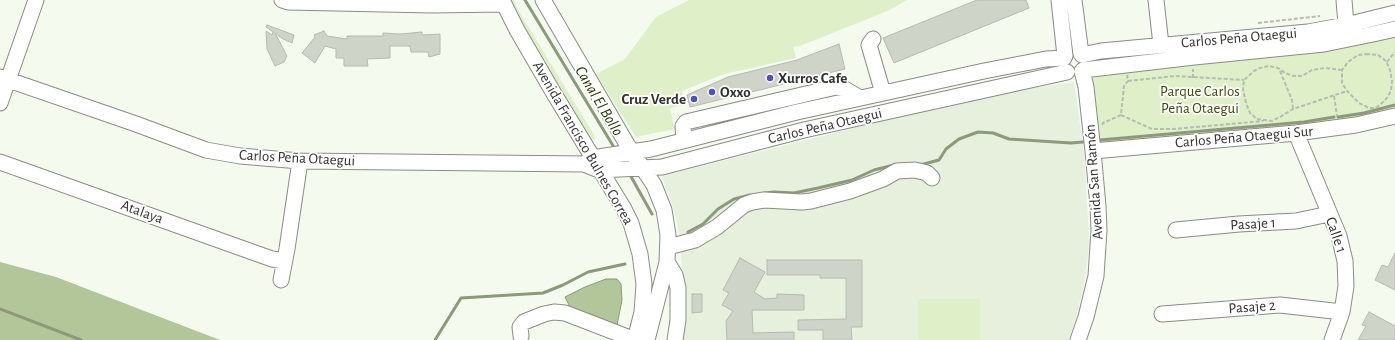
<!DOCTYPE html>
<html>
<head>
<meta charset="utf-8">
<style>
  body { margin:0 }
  canvas { display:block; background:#f5faef }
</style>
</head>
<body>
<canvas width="1395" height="340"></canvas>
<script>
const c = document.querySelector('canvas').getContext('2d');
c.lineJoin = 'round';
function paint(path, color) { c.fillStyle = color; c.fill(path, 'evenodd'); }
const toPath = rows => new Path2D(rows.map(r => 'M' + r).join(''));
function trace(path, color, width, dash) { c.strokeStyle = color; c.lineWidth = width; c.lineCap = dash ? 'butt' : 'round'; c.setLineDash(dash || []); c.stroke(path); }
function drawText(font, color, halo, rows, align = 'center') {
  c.font = font + ' "Alegreya Sans",sans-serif'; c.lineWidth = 3.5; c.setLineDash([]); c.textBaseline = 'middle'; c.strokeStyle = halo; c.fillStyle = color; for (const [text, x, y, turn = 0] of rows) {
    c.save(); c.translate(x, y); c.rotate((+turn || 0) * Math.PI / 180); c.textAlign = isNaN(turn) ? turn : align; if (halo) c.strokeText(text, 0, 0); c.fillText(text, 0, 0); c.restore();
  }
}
const built = toPath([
  [1074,82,1084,153,1089,239,1088,256,1083,289,1074,325,1068,340,682,340,685,314,683,273,678,227,675,213,662,176,898,117,1015,91]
]);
const green = toPath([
  [504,0,514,0,517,8,596,138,588,141],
  [689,0,907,0,890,10,800,46,793,47,796,58,724,74,682,91,685,105,670,108,675,129,636,137,596,74,625,59,656,17],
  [1395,34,1395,107,1351,119,1241,133,1097,146,1090,80,1094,74],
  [918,299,980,299,980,340,918,340]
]);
const forest = toPath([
  [0,262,56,277,220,340,0,340]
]);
const water = toPath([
  [606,279,617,279,621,284,622,300,617,325,613,330,573,313,565,297,585,287,606,279]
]);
const stream = toPath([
  [525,0,615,149],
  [1338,117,1364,113,1395,105],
  [1100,140,1304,122,1334,117],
  [920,165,939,160,946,149,959,139,978,132,993,133,1009,139,1071,143,1083,142],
  [629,173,652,214],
  [764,193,774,192,794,193,818,188,852,180,874,170,894,165],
  [688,232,703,224,718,209,734,199,750,195],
  [0,309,81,340],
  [435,340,461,298,543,293,563,285,588,272,625,264]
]);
const building = toPath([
  [977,0,1026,0,1029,8,894,63,883,38,977,0],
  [267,25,294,35,292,43,283,39,275,33,287,56,284,62,275,66,267,49,266,31,272,35,273,32,266,27,267,25],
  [324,31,327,36,347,39,347,36,383,36,383,33,400,34,422,32,422,35,440,34,440,54,429,57,428,52,411,52,410,46,390,46,390,58,367,59,368,66,344,66,344,58,336,58,336,49,325,46,315,63,302,53,315,37,314,35,324,31],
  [839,44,845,69,690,107,687,95,728,77,797,60,839,44],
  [1395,253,1395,290,1375,280,1382,265,1388,267,1395,253],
  [740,258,765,272,754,292,765,299,777,298,777,294,804,295,804,310,752,310,753,333,794,332,794,340,727,340,726,321,733,311,722,305,729,293,723,290,740,258],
  [767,260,862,260,862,327,851,327,852,340,823,340,823,330,798,330,798,320,846,319,846,278,820,278,820,275,767,275,767,260],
  [692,294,702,294,702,312,692,313,692,294],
  [1369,312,1395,326,1395,340,1358,340,1366,326,1362,325,1369,312]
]);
const path = toPath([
  [1258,23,1320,16],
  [1366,54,1378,55,1386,61,1390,70,1392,81,1391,91,1387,98,1380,105,1375,108,1369,108,1359,103,1347,91,1342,83,1342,70,1348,62,1358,55,1366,54],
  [1387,62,1395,52],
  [1342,70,1325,68,1312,70,1302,76,1294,76,1285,73,1278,68,1269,66,1260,68,1254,71,1244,80,1243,89,1246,103,1250,113,1257,119,1272,121,1280,117,1293,109,1347,91],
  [1280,71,1292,100,1293,109],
  [1193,78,1193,69],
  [1128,81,1175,76,1244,80],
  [1334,96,1337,116],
  [1121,115,1152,129,1174,129,1263,121],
  [1102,125,1103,123,1121,115,1124,86,1128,81,1127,75]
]);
const minor = toPath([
  [282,0,288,2,432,5,503,4],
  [502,0,517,30,553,92,624,209,631,223,640,254,644,284,642,312,635,340],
  [543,0,628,146,654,185,664,210,668,235,667,262,647,340],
  [1059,0,1065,56],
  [1074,0,1081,54],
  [1156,0,1161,45],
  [1344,0,1346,25],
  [873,39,869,45,883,93],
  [1082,55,1101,51,1308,32,1346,25,1395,13],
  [1083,70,1194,57,1324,44,1373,34,1395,29],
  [0,77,136,124,206,150,240,156,300,161,584,164,599,170,662,167,804,130,1067,72],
  [0,103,36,0],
  [1296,133,1339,236,1345,261,1346,286,1342,312,1332,340],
  [684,140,683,126,686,122,836,87,843,88,860,98],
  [1093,151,1296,133,1356,125,1395,116],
  [0,162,272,259,284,261],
  [584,164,592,158,651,149,797,112,984,71,1046,59,1064,58],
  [1176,230,1239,224,1296,221,1329,214],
  [668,247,695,240,717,227,744,205,752,202,764,200,802,202,811,201,850,191,883,179,897,171,915,170,927,173,932,178],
  [667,262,675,275,678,288,678,320,675,340],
  [281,280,287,249,300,161],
  [1162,314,1280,305,1342,312],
  [521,336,520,327,524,322,544,314,554,312,565,313,635,340],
  [1078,340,1086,317,1096,276,1099,230,1098,206,1093,151,1086,87,1082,71]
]);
const markers = [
  [770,78,4,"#4c50c6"],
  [712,92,4,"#4c50c6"],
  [694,99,4,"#4c50c6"]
];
const streetNames = [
  ["Carlos Peña Otaegui",1239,38,-5],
  ["Carlos Peña Otaegui",825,126,-13],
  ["Carlos Peña Otaegui Sur",1244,137,-5],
  ["Avenida Francisco Bulnes Correa",583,143,60],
  ["Carlos Peña Otaegui",297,158,3],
  ["Avenida San Ramón",1094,182,-94],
  ["Atalaya",142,212,20],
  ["Pasaje 1",1253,224,-3],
  ["Calle 1",1336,235,71],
  ["Pasaje 2",1252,307,-4]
];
const poiNames = [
  ["Xurros Cafe",778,78],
  ["Oxxo",720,92],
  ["Cruz Verde",686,99,"right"]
];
const parkNames = [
  ["Parque Carlos",1200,91],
  ["Peña Otaegui",1200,108]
];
const waterNames = [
  ["Canal El Bollo",599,101,59]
];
paint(built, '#e7efdd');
paint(green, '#dfefc8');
paint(forest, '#b3c699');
paint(water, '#b3c699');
trace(water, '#8c9a79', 1);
trace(stream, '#8c9a79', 3);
paint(building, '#cfd4c9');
trace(building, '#b6bab0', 1);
trace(minor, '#898d83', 17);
trace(path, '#b7bbb3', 2, [4, 2]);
trace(minor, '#fff', 15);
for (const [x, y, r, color] of markers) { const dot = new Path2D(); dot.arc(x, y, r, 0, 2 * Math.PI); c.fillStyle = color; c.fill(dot); trace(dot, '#fff', 1.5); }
drawText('15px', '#30322e', '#fff', streetNames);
drawText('bold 15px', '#30322e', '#fff', poiNames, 'left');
drawText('15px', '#384d07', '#fff', parkNames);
drawText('italic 16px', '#273704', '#fff', waterNames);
</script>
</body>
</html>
